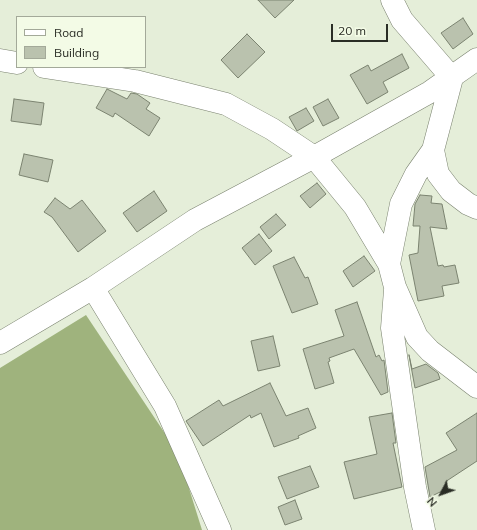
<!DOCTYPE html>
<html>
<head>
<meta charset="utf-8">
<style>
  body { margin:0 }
  #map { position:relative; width:477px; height:530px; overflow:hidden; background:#e5eed9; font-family:Mulish,sans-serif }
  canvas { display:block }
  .legend { position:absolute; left:16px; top:16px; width:130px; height:52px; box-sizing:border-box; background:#f3fbe6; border:1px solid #a3a999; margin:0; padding:5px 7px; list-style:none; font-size:12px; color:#2a2d25 }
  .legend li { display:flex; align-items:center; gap:8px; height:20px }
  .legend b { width:20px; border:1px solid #a3a999 }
  .north { position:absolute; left:421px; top:474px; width:40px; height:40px; -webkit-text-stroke:3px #f3fbe6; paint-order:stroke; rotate:229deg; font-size:11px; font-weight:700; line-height:16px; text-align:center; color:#2a2d25 }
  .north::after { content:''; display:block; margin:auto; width:14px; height:18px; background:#2a2d25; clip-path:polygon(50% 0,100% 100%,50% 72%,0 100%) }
  .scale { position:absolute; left:331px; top:24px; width:57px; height:18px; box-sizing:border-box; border:2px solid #2a2d25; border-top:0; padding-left:5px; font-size:12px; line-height:14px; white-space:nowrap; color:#2a2d25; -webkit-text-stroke:3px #f3fbe6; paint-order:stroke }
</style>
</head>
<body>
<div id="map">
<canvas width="477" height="530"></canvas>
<ul class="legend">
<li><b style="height:5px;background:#fff"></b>Road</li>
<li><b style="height:11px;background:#bac2ae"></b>Building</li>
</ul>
<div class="north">N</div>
<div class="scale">20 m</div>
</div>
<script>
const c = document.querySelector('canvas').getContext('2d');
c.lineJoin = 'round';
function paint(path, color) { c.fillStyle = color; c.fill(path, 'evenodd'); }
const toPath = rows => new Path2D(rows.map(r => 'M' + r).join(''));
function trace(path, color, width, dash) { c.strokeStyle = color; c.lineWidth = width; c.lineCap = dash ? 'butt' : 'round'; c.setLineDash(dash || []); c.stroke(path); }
const forest = toPath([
  [86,315,178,453,202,530,0,530,0,368]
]);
const building = toPath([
  [258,0,294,0,275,18,258,0],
  [463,18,473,34,453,49,441,33,463,18],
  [247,34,265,52,238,78,221,60,247,34],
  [402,54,409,68,383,82,388,92,367,104,350,75,368,65,371,71,402,54],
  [107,89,127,99,131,93,137,94,150,103,146,109,160,118,149,136,115,113,113,117,96,108,107,89],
  [14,99,44,103,41,125,11,121,14,99],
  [328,99,339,118,323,126,313,107,328,99],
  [306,108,314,121,297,131,289,117,306,108],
  [24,154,53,160,48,182,19,175,24,154],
  [317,183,326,194,310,208,300,196,317,183],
  [154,191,167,211,137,232,123,213,154,191],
  [420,195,432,196,431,203,442,204,447,229,430,227,438,266,443,265,444,267,455,265,459,283,442,286,444,296,418,301,409,255,418,253,420,226,413,226,415,204,420,195],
  [55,198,70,209,82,200,106,231,78,252,52,217,44,212,55,198],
  [276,214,286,225,269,239,260,227,276,214],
  [259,234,272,251,255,265,242,248,259,234],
  [364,256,375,271,353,287,343,271,364,256],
  [294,257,305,278,308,277,318,304,292,313,273,266,294,257],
  [357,302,376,357,379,355,382,361,384,360,388,392,381,395,354,349,329,358,330,361,328,362,334,383,315,389,303,349,344,336,335,310,357,302],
  [273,336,280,366,258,371,251,341,273,336],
  [409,355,412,369,426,364,438,373,440,379,415,388,409,355],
  [270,383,286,416,308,408,316,428,298,436,299,438,274,447,261,413,251,418,250,415,203,446,186,421,219,400,223,406,270,383],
  [392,413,396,443,393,443,402,487,354,499,344,462,377,454,369,417,392,413],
  [477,413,477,461,445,482,448,488,430,497,425,467,457,450,446,433,477,413],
  [310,466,319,487,287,499,278,477,310,466],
  [295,500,302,519,285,525,278,507,295,500]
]);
const minor = toPath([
  [392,0,402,20,452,78,433,150,438,174,451,191,468,204,477,208],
  [0,60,17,63],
  [44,67,135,81,226,104,272,129,314,157,355,207,389,264],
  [433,150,416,174,401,204,389,264,395,287,417,337,430,351,477,387],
  [93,288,165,406,220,530],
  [395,290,392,328,415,487,424,530],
  [0,343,93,288,195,220,314,157,430,92,477,59]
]);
paint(forest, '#9fb37d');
paint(building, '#bac2ae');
trace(building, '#7b8370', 1);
trace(minor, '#7a826f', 23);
trace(minor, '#fff', 22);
</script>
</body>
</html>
